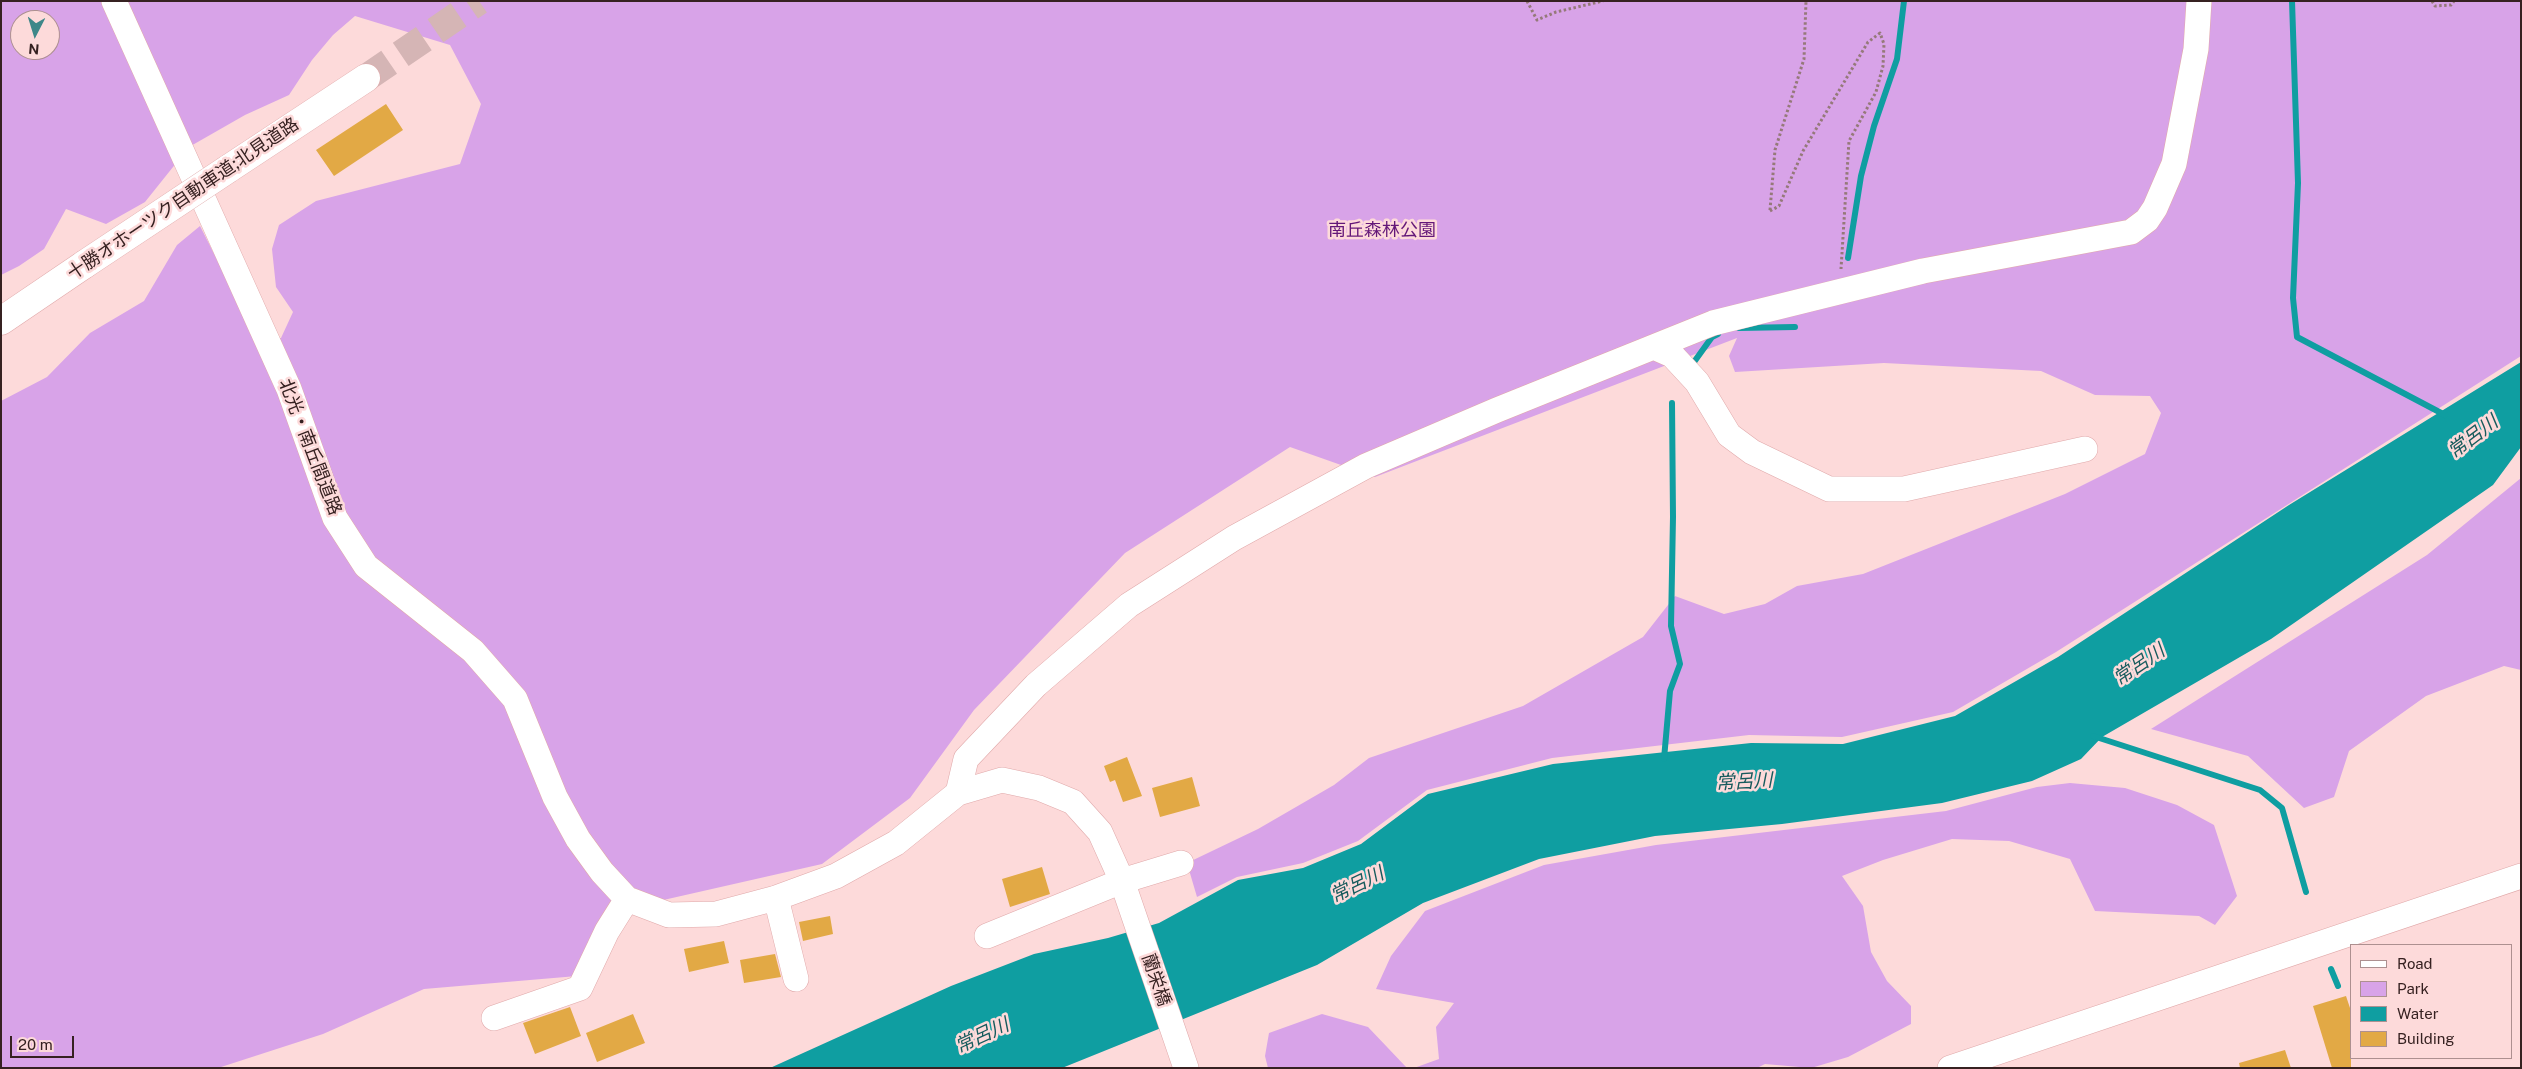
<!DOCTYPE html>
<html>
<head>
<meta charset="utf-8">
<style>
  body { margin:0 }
  #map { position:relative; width:2522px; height:1069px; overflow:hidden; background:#fddada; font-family:"Public Sans",sans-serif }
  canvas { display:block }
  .frame { position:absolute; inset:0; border:2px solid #362121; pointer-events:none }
  .legend { position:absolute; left:2350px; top:944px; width:162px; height:115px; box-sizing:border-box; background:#fddada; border:1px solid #ad9090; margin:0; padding:6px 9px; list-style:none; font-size:15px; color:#362121 }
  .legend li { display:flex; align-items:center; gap:10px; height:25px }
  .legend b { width:25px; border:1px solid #ad9090 }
  .north { position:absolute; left:10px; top:10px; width:50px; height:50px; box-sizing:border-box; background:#fddada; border:1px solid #ad9090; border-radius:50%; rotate:185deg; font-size:14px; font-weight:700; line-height:20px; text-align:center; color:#362121 }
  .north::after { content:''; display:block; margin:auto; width:18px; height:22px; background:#3f8789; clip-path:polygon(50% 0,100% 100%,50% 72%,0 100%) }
  .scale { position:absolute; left:10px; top:1036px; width:64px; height:22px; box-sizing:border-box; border:2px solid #362121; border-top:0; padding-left:6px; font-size:15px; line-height:18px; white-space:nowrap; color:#362121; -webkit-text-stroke:4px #fddada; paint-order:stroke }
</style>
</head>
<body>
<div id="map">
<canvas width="2522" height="1069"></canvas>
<div class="frame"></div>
<ul class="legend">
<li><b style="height:6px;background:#fff"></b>Road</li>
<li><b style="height:14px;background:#d8a3e8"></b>Park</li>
<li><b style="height:14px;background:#0f9ea1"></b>Water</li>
<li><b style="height:14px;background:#e2a945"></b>Building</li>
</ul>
<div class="north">N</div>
<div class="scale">20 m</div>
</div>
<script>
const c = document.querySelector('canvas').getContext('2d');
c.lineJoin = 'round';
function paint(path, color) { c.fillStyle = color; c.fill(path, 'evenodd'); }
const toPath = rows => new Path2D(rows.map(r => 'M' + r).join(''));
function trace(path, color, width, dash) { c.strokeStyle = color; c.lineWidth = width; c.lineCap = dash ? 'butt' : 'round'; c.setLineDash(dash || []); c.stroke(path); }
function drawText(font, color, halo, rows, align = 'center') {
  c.font = font + ' "Public Sans","Noto Sans JP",sans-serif'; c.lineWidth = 5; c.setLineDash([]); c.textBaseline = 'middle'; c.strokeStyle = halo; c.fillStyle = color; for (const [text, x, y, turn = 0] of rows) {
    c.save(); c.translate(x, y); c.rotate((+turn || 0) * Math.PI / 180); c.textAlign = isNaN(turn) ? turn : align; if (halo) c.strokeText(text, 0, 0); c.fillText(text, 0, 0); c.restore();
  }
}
const green = toPath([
  [1,1,2521,1,2521,356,2056,652,1953,712,1842,737,1749,735,1552,758,1427,790,1358,841,1303,863,1237,877,1197,897,1187,863,1258,829,1334,785,1369,758,1523,706,1643,637,1675,596,1724,614,1765,604,1797,586,1863,574,2065,494,2145,454,2161,413,2150,396,2095,395,2041,371,1884,363,1735,372,1729,356,1737,338,1375,477,1290,447,1125,553,974,710,910,798,822,864,659,901,597,926,577,976,424,989,323,1034,218,1068,1,1068,1,401,47,377,90,333,144,301,177,245,200,226,256,337,281,338,293,312,276,287,272,249,279,225,316,201,460,164,481,104,450,45,355,16,333,35,312,60,289,95,245,115,189,147,145,202,106,224,66,209,44,249,19,266,1,275],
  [20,20,50,20,50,50,20,50],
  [2521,478,2521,670,2504,666,2426,696,2349,751,2334,797,2304,808,2248,756,2151,729,2427,555],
  [2070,783,2125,788,2177,805,2214,825,2237,896,2215,925,2199,916,2095,911,2070,859,2009,841,1952,839,1883,860,1842,876,1863,906,1871,952,1887,981,1911,1006,1911,1024,1848,1057,1811,1068,1765,1064,1757,1068,1414,1068,1439,1059,1436,1027,1454,1003,1376,989,1391,956,1425,911,1544,865,1656,845,1946,811,2037,787],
  [1322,1014,1368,1027,1407,1068,1268,1068,1265,1056,1269,1033]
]);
const water = toPath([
  [2521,362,2521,447,2493,485,2271,639,2102,737,2081,759,2032,781,1942,803,1782,824,1655,836,1539,859,1423,903,1317,965,1062,1068,770,1068,951,986,1034,954,1108,938,1159,923,1238,880,1303,868,1361,844,1428,794,1553,764,1751,743,1843,744,1955,716,2058,657,2289,505]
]);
const stream = toPath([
  [2292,1,2298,183,2293,298,2297,337,2445,415],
  [1848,258,1861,176,1874,126,1897,59,1904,1],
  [1739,328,1795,327],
  [1694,362,1712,337,1718,334],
  [2093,736,2260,790,2282,808,2306,892],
  [1664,759,1670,691,1680,664,1671,626,1673,517,1672,403],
  [2331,969,2338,986]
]);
const building = toPath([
  [386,104,403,130,334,176,316,150],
  [1127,757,1142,796,1123,802,1115,780,1110,782,1104,766],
  [1192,777,1200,806,1160,817,1152,788],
  [1042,867,1050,894,1010,907,1002,879],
  [830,916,833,934,803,941,799,922],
  [724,941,729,963,689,972,684,949],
  [775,954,781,977,744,983,740,960],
  [2346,996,2351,1011,2351,1068,2332,1068,2313,1006],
  [570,1007,581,1036,535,1054,523,1023],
  [633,1014,645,1043,597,1062,586,1033],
  [2285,1050,2291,1068,2240,1068,2239,1063]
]);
const highwayTunnel = toPath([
  [366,78,479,1]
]);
const path = toPath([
  [1527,1,1537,20,1556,12,1603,1],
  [2432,1,2435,6,2451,5,2454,1],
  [1770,210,1775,150,1804,59,1806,1],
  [1770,211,1779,206,1803,151,1868,42,1880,33,1884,44,1883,66,1876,92,1849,141,1841,269]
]);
const minor = toPath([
  [114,1,289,389,335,518,366,566,473,651,515,699,555,797,578,839,602,872,627,899,669,915,716,914,776,898,836,876,896,843,958,793,1002,780,1039,788,1073,802,1100,832,1122,881,1186,1068],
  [1654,347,1672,355,1697,382,1729,435,1752,452,1829,489,1904,489,2085,449],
  [958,793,966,759,1036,685,1129,605,1234,538,1366,466,1497,410,1713,323,1923,271,2131,232,2147,220,2155,208,2174,164,2196,49,2199,1],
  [776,898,796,979],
  [987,936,1122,881,1181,863],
  [494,1018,580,988,607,931,627,899],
  [1950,1068,2521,876]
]);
const highway = toPath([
  [228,169,366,78],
  [1,321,85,264]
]);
const highwayBridge = toPath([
  [85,264,228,169]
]);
const streetNames = [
  ["十勝オホーツク自動車道;北見道路",183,199,-34],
  ["北光・南丘間道路",310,447,69],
  ["蘭栄橋",1156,980,71]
];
const parkNames = [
  ["南丘森林公園",1382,230]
];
const waterNames = [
  ["常呂川",2473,437,-37],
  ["常呂川",2139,665,-34],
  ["常呂川",1744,782,-3],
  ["常呂川",1357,885,-26],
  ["常呂川",982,1036,-25]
];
paint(green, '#d8a3e8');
paint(water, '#0f9ea1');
trace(stream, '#0f9ea1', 6);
paint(building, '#e2a945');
trace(highwayTunnel, '#d5b5b5', 28, [28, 14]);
trace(minor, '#e0a9aa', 26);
trace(highway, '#e0a9aa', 29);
trace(path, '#957979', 3, [2.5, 2.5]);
trace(minor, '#fff', 25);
trace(highway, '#fff', 28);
trace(highwayBridge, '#e0a9aa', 29, []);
trace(highwayBridge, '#fff', 28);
drawText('18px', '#362121', '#fddada', streetNames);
drawText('18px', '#641779', '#fddada', parkNames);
drawText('italic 19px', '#175b5d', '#fddada', waterNames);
</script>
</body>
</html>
